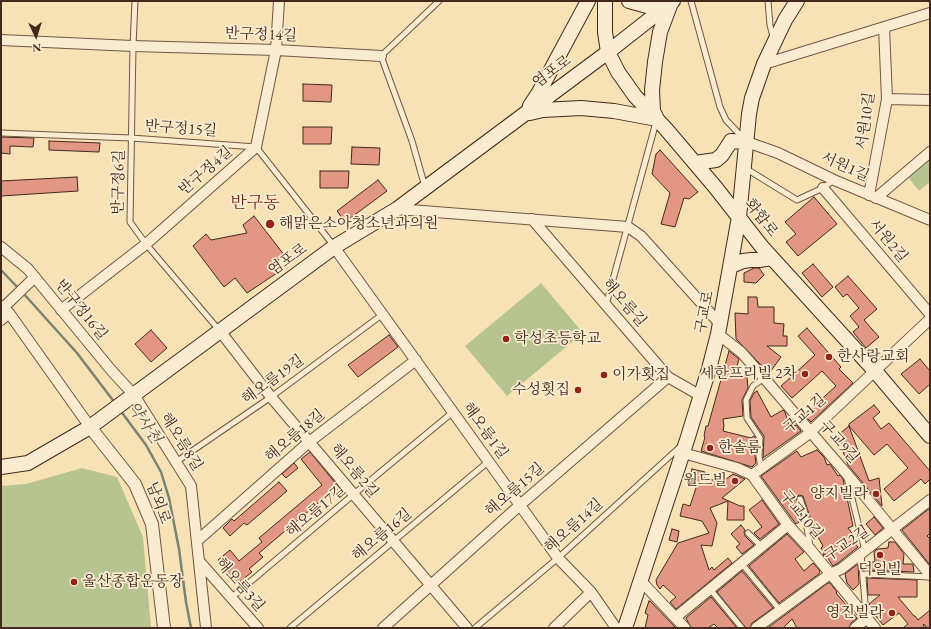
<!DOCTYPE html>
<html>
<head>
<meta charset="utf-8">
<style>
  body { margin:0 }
  #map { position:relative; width:931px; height:629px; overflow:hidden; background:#f7e2b6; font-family:"EB Garamond",serif }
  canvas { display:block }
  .frame { position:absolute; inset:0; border:2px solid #43281e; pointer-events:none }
  .north { position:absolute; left:16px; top:16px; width:40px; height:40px; -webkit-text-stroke:3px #faecd0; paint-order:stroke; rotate:176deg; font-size:11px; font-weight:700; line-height:16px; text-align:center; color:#43281e }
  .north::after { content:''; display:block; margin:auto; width:14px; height:18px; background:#43281e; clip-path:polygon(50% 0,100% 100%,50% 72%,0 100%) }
</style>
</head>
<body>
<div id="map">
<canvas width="931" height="629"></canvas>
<div class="frame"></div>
<div class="north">N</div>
</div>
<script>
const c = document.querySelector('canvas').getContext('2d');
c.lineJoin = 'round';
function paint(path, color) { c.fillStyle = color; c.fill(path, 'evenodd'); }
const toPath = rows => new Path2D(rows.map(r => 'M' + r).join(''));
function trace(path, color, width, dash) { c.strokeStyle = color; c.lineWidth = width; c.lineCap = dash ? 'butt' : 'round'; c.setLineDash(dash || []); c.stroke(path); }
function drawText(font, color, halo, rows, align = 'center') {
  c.font = font + ' "EB Garamond","Noto Serif KR",serif'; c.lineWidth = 3.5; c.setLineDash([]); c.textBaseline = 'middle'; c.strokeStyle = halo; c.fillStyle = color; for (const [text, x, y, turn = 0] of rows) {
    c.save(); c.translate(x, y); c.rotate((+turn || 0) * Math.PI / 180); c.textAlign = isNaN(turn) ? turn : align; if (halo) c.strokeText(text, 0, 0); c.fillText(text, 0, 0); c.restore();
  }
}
const green = toPath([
  [930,159,930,182,919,191,907,176],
  [541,283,583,333,507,396,465,346],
  [82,468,117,477,143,537,151,628,1,628,1,486,26,484]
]);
const stream = toPath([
  [1,270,20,290],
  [23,293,77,353,115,403],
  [120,410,146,445,161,472,169,498,179,549,186,602,191,628]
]);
const building = toPath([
  [303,84,332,85,331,102,303,101,303,84],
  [303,127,332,127,331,144,303,144,303,127],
  [1,137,34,138,33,147,10,146,10,154,1,153,1,137],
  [49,141,100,143,99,152,49,150,49,141],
  [352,147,380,148,379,165,351,164,352,147],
  [660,150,698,192,689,199,684,198,675,227,661,224,670,193,652,174,656,154,660,150],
  [320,171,349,171,348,188,320,188,320,171],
  [77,177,78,191,1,196,1,181,77,177],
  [378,180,387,191,345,222,337,211,378,180],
  [814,197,837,224,798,256,786,242,796,234,785,222,814,197],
  [254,216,285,256,274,262,280,271,247,293,235,278,224,287,193,246,206,234,211,240,247,233,243,225,254,216],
  [813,264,833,287,822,297,802,273,813,264],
  [754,268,759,268,764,275,756,283,744,282,744,273,754,268],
  [848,276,877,309,864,320,879,337,866,348,853,332,859,327,850,316,859,308,847,294,843,297,835,287,848,276],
  [748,297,757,297,758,307,774,307,774,323,784,324,783,336,787,336,787,346,767,346,781,357,770,372,762,366,736,339,735,313,748,314,748,297],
  [807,328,841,367,839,369,853,383,811,422,804,415,836,386,822,371,792,398,781,386,815,355,798,336,807,328],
  [151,330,167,348,151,362,135,344,151,330],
  [389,335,398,347,358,377,348,365,389,335],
  [729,351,739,359,734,377,747,377,748,388,742,400,743,416,723,419,724,426,723,431,751,438,754,436,756,439,755,456,756,463,752,467,701,451,705,437,704,436,706,426,708,426,729,351],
  [920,359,930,371,930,384,919,394,901,374,920,359],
  [757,391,771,417,783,410,785,412,790,428,796,425,801,431,763,458,764,436,751,417,750,401,754,393,757,391],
  [874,405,880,412,873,418,881,429,889,423,930,471,930,479,925,484,921,479,894,501,884,489,908,468,887,444,874,455,849,426,849,424,874,405],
  [849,426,869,481,879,478,882,506,848,465,842,449,845,448,837,436,849,426],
  [817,450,824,457,827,465,830,464,838,476,840,475,843,479,853,526,848,528,855,537,852,540,858,547,838,563,833,566,825,554,824,556,823,555,824,553,821,548,823,546,815,532,803,496,799,495,796,498,802,520,796,524,761,476,797,451,801,457,817,450],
  [310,452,341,490,332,497,329,494,259,553,263,557,249,569,252,572,237,584,218,560,230,550,239,561,262,542,259,538,322,485,301,459,310,452],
  [294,463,298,468,286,478,282,474,294,463],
  [692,469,705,472,704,478,722,482,733,474,745,479,722,498,740,506,744,506,744,520,727,520,728,501,710,508,717,523,712,546,701,545,709,570,712,567,714,570,728,558,732,563,676,609,670,602,676,597,663,585,660,589,657,585,656,580,678,543,709,533,702,521,680,516,683,504,690,506,698,482,689,480,692,469],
  [279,482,287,491,247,525,244,523,230,536,223,528,232,519,234,521,279,482],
  [762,500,779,524,760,539,754,533,762,527,749,510,762,500],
  [930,508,930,533,927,536,930,539,930,565,902,530,930,508],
  [874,517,883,528,875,535,866,524,874,517],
  [741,525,745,530,744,532,745,536,754,545,742,554,736,547,740,544,731,534,741,525],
  [672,529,679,531,677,542,669,540,672,529],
  [787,534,804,552,795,559,804,571,813,563,820,571,819,574,779,603,749,566,787,534],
  [889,542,895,542,904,554,903,564,913,564,914,572,866,570,866,562,875,562,874,552,877,549,888,548,889,542],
  [858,564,859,584,853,590,847,583,845,574,858,564],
  [742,571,773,608,752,623,750,628,746,628,717,592,742,571],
  [867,578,917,580,917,597,898,597,914,616,915,616,918,620,930,610,930,628,927,628,924,624,923,625,925,628,903,628,908,624,899,613,883,625,871,610,873,609,869,604,880,595,868,595,867,578],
  [828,583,830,583,837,592,836,593,857,618,851,623,849,628,797,628,792,619,783,628,770,628,769,627,828,583],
  [711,597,737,628,718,628,714,624,708,628,691,628,686,618,711,597],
  [649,601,650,601,676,628,645,628,648,615,645,613,649,601]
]);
const service = toPath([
  [135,1,133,46,130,222,146,244,219,330],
  [691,1,720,107,726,120,744,139],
  [768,1,770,25,773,37],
  [1,133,131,138,256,147,334,246],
  [745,168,797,200,823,188,834,180],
  [425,187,412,141,381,56,439,1],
  [606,305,656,122],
  [176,462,271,397,383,314],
  [761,468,759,456,760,438,747,418,746,400,753,386,764,378],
  [847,478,865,551],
  [800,499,804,510,810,546],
  [748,533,762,547],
  [861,554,866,615],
  [742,564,780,610],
  [863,574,930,577],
  [710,589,742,628],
  [231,598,354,494,453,412],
  [290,628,489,461],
  [475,628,558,558,681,446]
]);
const minor = toPath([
  [1,40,133,46,276,50,381,56],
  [764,64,930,13],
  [887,99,930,100],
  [747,142,778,153,834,180,930,220],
  [823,188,930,314],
  [869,195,887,99,884,27],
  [876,198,930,152],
  [397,209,628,227,641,236,720,324],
  [532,219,668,377,701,396],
  [1,247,28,269,111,370,134,395,191,486,206,628],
  [334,247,558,558,591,592,616,628],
  [1,306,9,313,90,427],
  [3,308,35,277],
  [61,310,146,244,256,147,276,50,279,1],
  [1,320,9,313],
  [220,331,271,397,467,628],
  [718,334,741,352,764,378,846,473,930,575],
  [683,453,737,468,752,475,788,525,810,549,875,628],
  [752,475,807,435,930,319],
  [197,541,309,442,416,360],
  [199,561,258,628],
  [640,580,685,628],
  [676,617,788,525],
  [383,628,520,505,668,377],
  [554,628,591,592],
  [756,628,830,574,841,569,930,500],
  [855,628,867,618]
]);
const tertiary = toPath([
  [90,427,135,484,152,524,164,628]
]);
const secondary = toPath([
  [605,1,605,32,608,52,618,72,635,96,666,129,716,188,762,247,875,371,930,436],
  [629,1,647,6,668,3],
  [530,106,538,94,588,1],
  [530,113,543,110,581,108,614,111,657,119],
  [656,117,653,111,652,90,655,62,660,32,671,3],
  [695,163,716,160,722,155,731,141,747,142],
  [731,266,743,261,751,260,759,260,772,258],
  [1,467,28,463,90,427,334,247,397,209,608,52,673,1],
  [625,628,687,440,709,369,718,334,739,217,749,114,752,98,764,64,785,20,797,1]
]);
const markers = [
  [270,224,5,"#8f2418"],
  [506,339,4,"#8f2418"],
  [829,357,4,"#8f2418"],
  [805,374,4,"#8f2418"],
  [604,375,4,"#8f2418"],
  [578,390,4,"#8f2418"],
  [710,448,4,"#8f2418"],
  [735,481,4,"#8f2418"],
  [876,494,4,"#8f2418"],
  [880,555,4,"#8f2418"],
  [74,582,4,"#8f2418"],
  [892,613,4,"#8f2418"]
];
const streetNames = [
  ["반구정14길",261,35,2],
  ["염포로",552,72,-37],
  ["서원10길",866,121,-82],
  ["반구정15길",181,129,4],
  ["서원1길",845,167,24],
  ["반구정4길",206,171,-41],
  ["반구정6길",119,182,-89],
  ["화합로",761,218,52],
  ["서원2길",888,241,50],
  ["염포로",288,260,-36],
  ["해오름길",624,303,49],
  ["반구정16길",81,310,51],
  ["구교로",705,312,-79],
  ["해오름19길",273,380,-36],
  ["구교1길",805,414,-41],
  ["해오름1길",485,431,54],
  ["해오름18길",295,436,-40],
  ["해오름8길",181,442,58],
  ["구교9길",839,442,49],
  ["해오름2길",354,471,50],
  ["해오름15길",515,490,-41],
  ["남외로",158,503,70],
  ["해오름17길",316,511,-40],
  ["구교10길",801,515,51],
  ["해오름14길",574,526,-42],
  ["해오름16길",382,535,-40],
  ["구교2길",847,544,-34],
  ["해오름3길",240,585,49]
];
const poiNames = [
  ["해맑은소아청소년과의원",279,224],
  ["학성초등학교",514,339],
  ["한사랑교회",837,357],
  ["세한프리빌 2차",797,374,"right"],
  ["이가횟집",612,375],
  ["수성횟집",570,390,"right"],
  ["한솔룸",718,448],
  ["월드빌",727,481,"right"],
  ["양지빌라",868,494,"right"],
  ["덕일빌",880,570,"center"],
  ["울산종합운동장",82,582],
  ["영진빌라",884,613,"right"]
];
const waterNames = [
  ["약사천",144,423,55]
];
const quarterNames = [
  ["반구동",255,203]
];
paint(green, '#b7c492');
trace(stream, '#7a8371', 2.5);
paint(building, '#e29785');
trace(building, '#43281e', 1);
trace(service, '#705644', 7);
trace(minor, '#705644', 12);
trace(tertiary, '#705644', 14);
trace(secondary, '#43281e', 16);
trace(service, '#faecd0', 5);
trace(minor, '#faecd0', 10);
trace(tertiary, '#faecd0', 12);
trace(secondary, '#faecd0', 14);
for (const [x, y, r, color] of markers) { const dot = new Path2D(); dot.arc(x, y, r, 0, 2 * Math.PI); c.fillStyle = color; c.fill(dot); trace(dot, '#faecd0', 1.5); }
drawText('15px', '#43281e', '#faecd0', streetNames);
drawText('15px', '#43281e', '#faecd0', poiNames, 'left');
drawText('italic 16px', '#5a4e40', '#faecd0', waterNames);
drawText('17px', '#7a1f14', '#faecd0', quarterNames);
</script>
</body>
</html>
